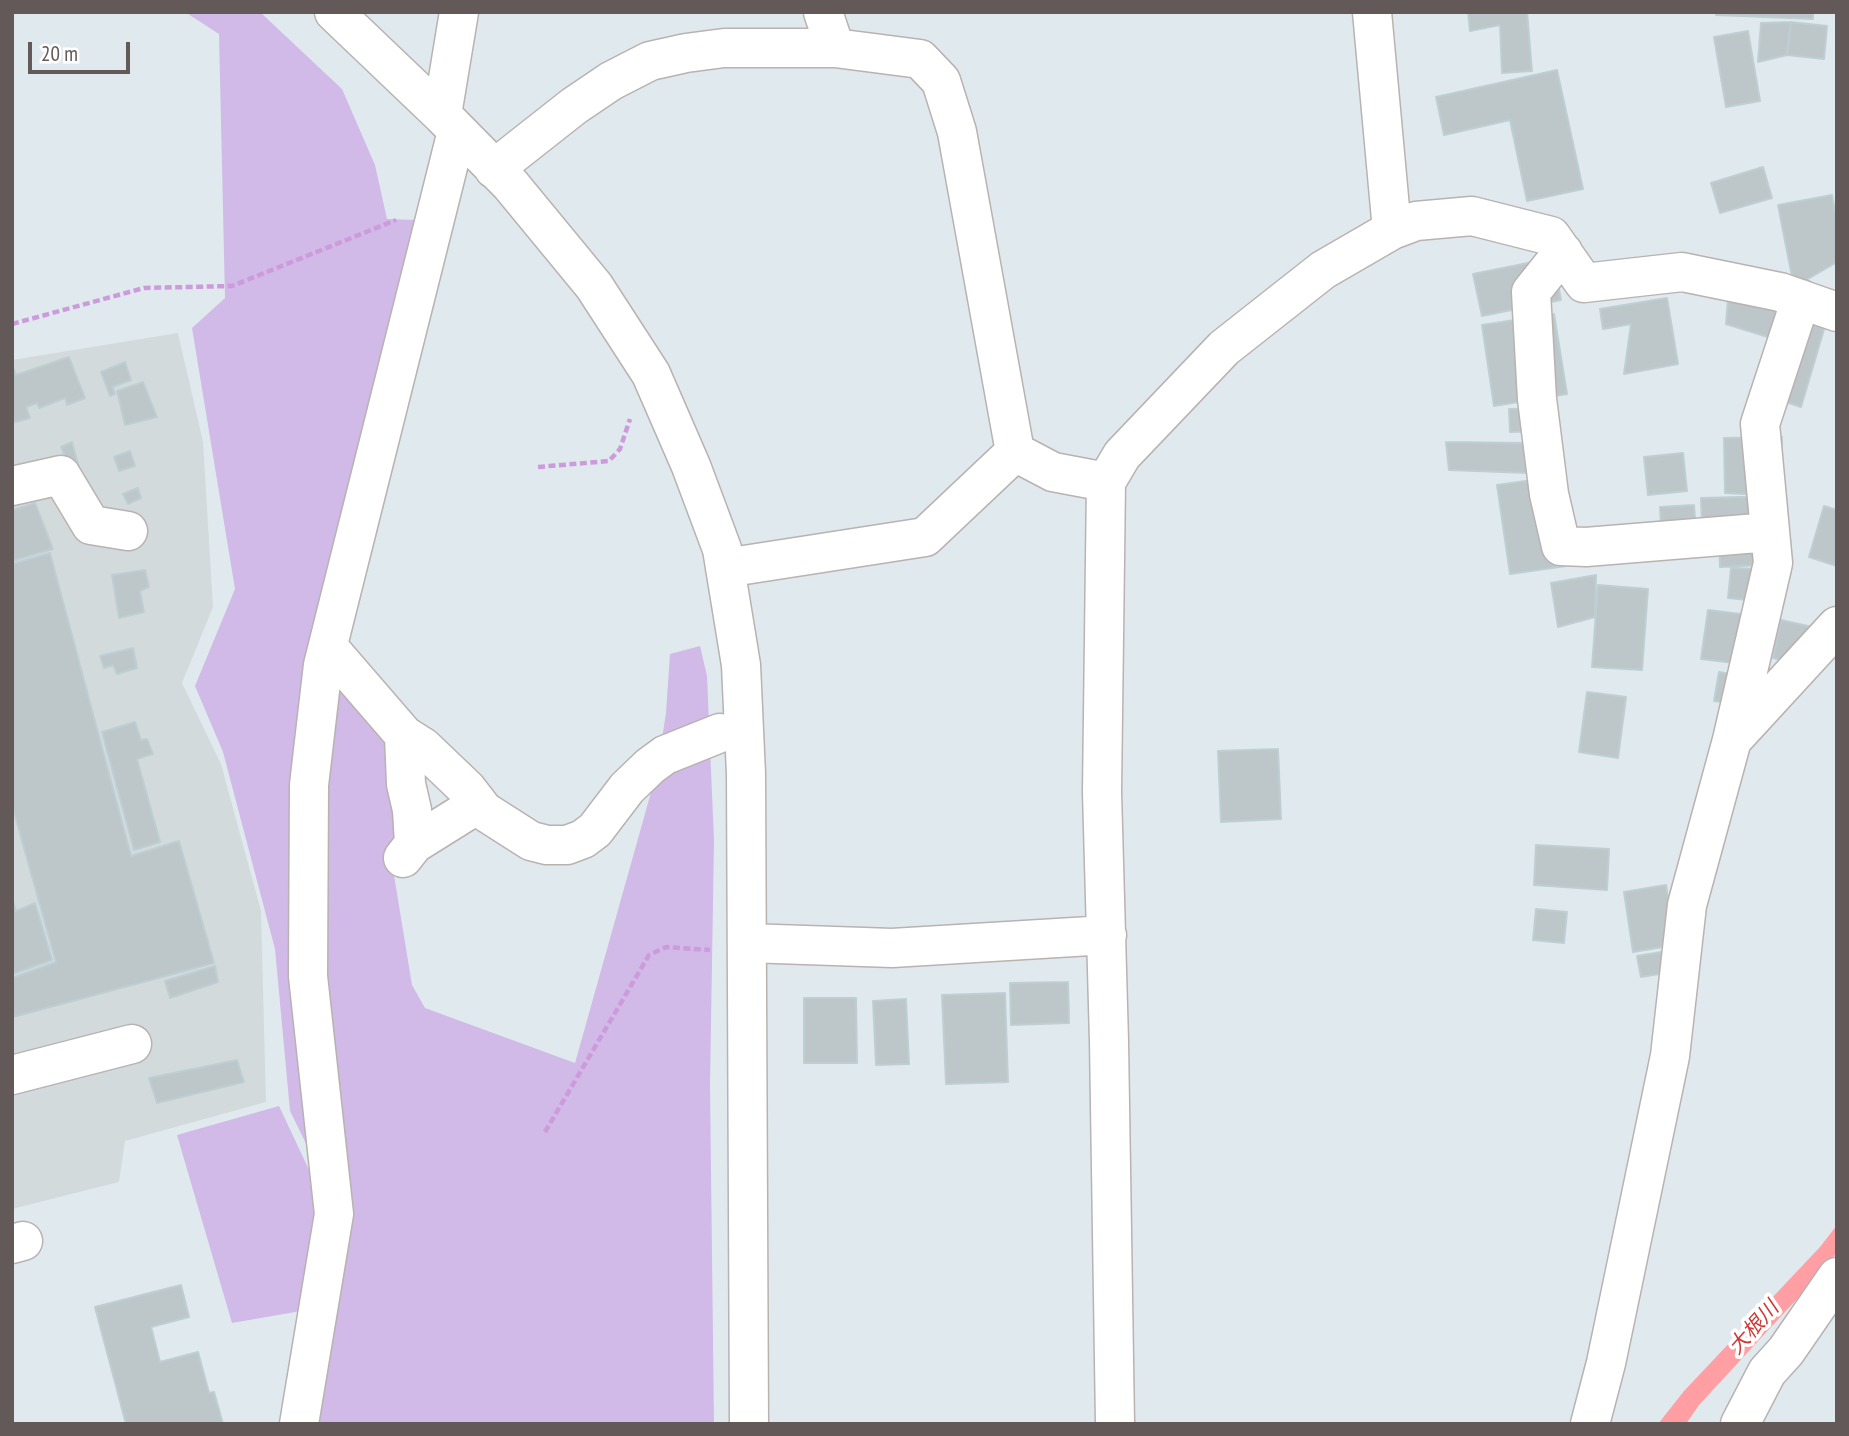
<!DOCTYPE html>
<html>
<head>
<meta charset="utf-8">
<style>
  body { margin:0 }
  #map { position:relative; width:1849px; height:1436px; overflow:hidden; background:#e0eaee; font-family:"PT Sans Narrow",sans-serif }
  canvas { display:block }
  .frame { position:absolute; inset:0; border:14px solid #635959; pointer-events:none }
  .scale { position:absolute; left:28px; top:42px; width:102px; height:32px; box-sizing:border-box; border:4px solid #635959; border-top:0; padding-left:9px; font-size:21px; line-height:24px; white-space:nowrap; color:#635959; -webkit-text-stroke:5px #fff; paint-order:stroke }
</style>
</head>
<body>
<div id="map">
<canvas width="1849" height="1436"></canvas>
<div class="frame"></div>
<div class="scale">20 m</div>
</div>
<script>
const c = document.querySelector('canvas').getContext('2d');
c.lineJoin = 'round';
function paint(path, color) { c.fillStyle = color; c.fill(path, 'evenodd'); }
const toPath = rows => new Path2D(rows.map(r => 'M' + r).join(''));
function trace(path, color, width, dash) { c.strokeStyle = color; c.lineWidth = width; c.lineCap = dash ? 'butt' : 'round'; c.setLineDash(dash || []); c.stroke(path); }
function drawText(font, color, halo, rows, align = 'center') {
  c.font = font + ' "PT Sans Narrow","Noto Sans JP",sans-serif'; c.lineWidth = 7; c.setLineDash([]); c.textBaseline = 'middle'; c.strokeStyle = halo; c.fillStyle = color; for (const [text, x, y, turn = 0] of rows) {
    c.save(); c.translate(x, y); c.rotate((+turn || 0) * Math.PI / 180); c.textAlign = isNaN(turn) ? turn : align; if (halo) c.strokeText(text, 0, 0); c.fillText(text, 0, 0); c.restore();
  }
}
const industrial = toPath([
  [178,333,203,442,213,607,182,683,221,764,261,911,266,1102,125,1141,119,1182,12,1209,12,360]
]);
const green = toPath([
  [185,12,260,12,342,89,375,165,387,219,417,220,317,657,323,1178,290,1111,275,949,223,752,195,686,235,589,192,328,225,298,219,34],
  [700,646,707,676,714,840,710,1085,714,1424,311,1424,322,1022,318,803,330,776,334,675,380,728,400,786,392,863,412,985,425,1008,575,1063,657,771,666,713,670,654],
  [279,1106,318,1189,301,1311,232,1323,177,1135]
]);
const water = toPath([
  [1837,1225,1837,1252,1821,1273,1699,1405,1686,1424,1658,1424,1684,1391,1820,1247]
]);
const building = toPath([
  [1468,12,1527,12,1532,71,1502,73,1500,25,1470,31,1468,12],
  [1716,12,1813,12,1813,19,1716,15,1716,12],
  [1791,22,1827,26,1824,59,1787,55,1791,22],
  [1791,22,1787,55,1758,62,1761,23,1791,22],
  [1748,31,1760,101,1726,107,1714,37,1748,31],
  [1557,70,1583,189,1527,201,1510,120,1444,135,1436,97,1557,70],
  [1763,167,1772,198,1720,213,1711,183,1763,167],
  [1832,195,1837,222,1837,262,1794,287,1778,205,1832,195],
  [1553,258,1561,300,1482,316,1473,274,1553,258],
  [1729,285,1825,326,1801,407,1752,391,1771,338,1726,324,1729,285],
  [1667,298,1678,364,1624,374,1631,324,1603,329,1600,309,1667,298],
  [1554,314,1567,394,1494,406,1482,325,1554,314],
  [69,357,85,398,67,405,65,398,39,408,37,403,26,407,30,418,12,423,12,365,16,375,69,357],
  [125,362,131,380,112,387,115,394,110,396,101,372,125,362],
  [143,382,157,417,125,425,117,391,143,382],
  [1552,408,1553,431,1510,432,1509,409,1552,408],
  [1782,437,1780,496,1725,493,1724,438,1782,437],
  [72,442,81,475,74,478,61,447,72,442],
  [1446,442,1524,443,1528,473,1449,470,1446,442],
  [130,451,135,466,119,471,114,457,130,451],
  [1683,453,1687,491,1648,495,1644,457,1683,453],
  [1554,477,1566,566,1510,574,1497,485,1554,477],
  [138,488,141,498,128,504,123,494,138,488],
  [1780,496,1763,565,1720,567,1719,530,1702,525,1701,498,1780,496],
  [35,503,53,549,12,561,12,510,35,503],
  [1694,505,1697,546,1662,547,1660,507,1694,505],
  [1824,506,1837,510,1837,566,1809,557,1824,506],
  [50,553,131,856,179,841,214,963,13,1017,12,978,56,962,12,805,12,564,50,553],
  [1731,568,1761,569,1758,601,1728,598,1731,568],
  [145,570,149,587,140,591,144,612,119,618,112,575,145,570],
  [1596,575,1595,617,1558,627,1551,583,1596,575],
  [1598,585,1648,589,1642,670,1592,667,1598,585],
  [1708,610,1749,615,1743,664,1701,659,1708,610],
  [1781,620,1817,628,1809,666,1773,658,1781,620],
  [133,648,137,668,117,674,113,665,104,668,100,656,133,648],
  [1719,672,1747,677,1742,705,1714,701,1719,672],
  [1587,692,1626,697,1618,758,1579,752,1587,692],
  [135,722,141,740,147,739,153,754,137,759,160,842,134,850,102,732,135,722],
  [1278,749,1281,819,1221,822,1218,751,1278,749],
  [1536,845,1609,849,1607,890,1534,885,1536,845],
  [1666,885,1675,945,1633,952,1624,892,1666,885],
  [12,898,16,911,35,903,52,960,12,974,12,898],
  [1536,909,1567,912,1564,943,1533,940,1536,909],
  [1667,951,1671,972,1641,977,1637,956,1667,951],
  [215,966,218,982,170,998,165,981,215,966],
  [1068,982,1069,1023,1011,1025,1010,983,1068,982],
  [1005,993,1008,1082,946,1084,942,995,1005,993],
  [804,998,856,998,857,1063,804,1063,804,998],
  [906,999,909,1064,876,1065,873,1001,906,999],
  [237,1060,244,1082,157,1103,149,1078,237,1060],
  [181,1285,189,1317,151,1327,160,1362,198,1352,209,1393,214,1392,223,1424,126,1424,95,1307,181,1285]
]);
const path = toPath([
  [12,324,144,288,232,286,396,220],
  [538,467,609,461,620,449,630,419],
  [545,1132,649,955,666,947,710,950]
]);
const minor = toPath([
  [334,12,442,115,510,184,594,286,651,374,691,466,722,549,741,665,746,774,749,1424],
  [823,12,835,48],
  [1372,12,1392,230],
  [442,115,459,12],
  [494,169,574,106,611,81,650,61,686,53,724,48,835,48,920,59,941,81,957,132,1015,452,1053,472,1106,482],
  [1563,252,1531,292,1537,399,1549,494,1561,546,1586,547,1770,532],
  [12,486,61,475,91,525,128,531],
  [725,568,925,537,1015,452],
  [328,647,404,735,423,747,467,789,484,811,531,841,547,845,567,845,583,839,595,830,627,788,650,766,665,755,720,733],
  [404,735,406,784,412,810,414,844],
  [1734,738,1837,626],
  [403,858,414,844,478,804],
  [747,943,892,948,1107,935],
  [12,1075,132,1044],
  [12,1244,23,1241],
  [299,1424,334,1214,308,976,309,785,323,665,457,131],
  [1115,1424,1109,1041,1102,792,1106,482,1122,455,1224,348,1323,270,1392,230,1416,221,1472,216,1551,236,1584,283,1682,272,1780,292,1837,312],
  [1590,1424,1606,1363,1670,1056,1687,905,1732,740,1773,563,1760,424,1801,299],
  [1740,1424,1767,1372,1786,1351,1837,1277]
]);
const waterNames = [
  ["大根川",1754,1328,-48]
];
paint(industrial, '#d3dadc');
paint(green, '#d1b9e8');
paint(water, '#ff9fa3');
paint(building, '#bdc6c8');
trace(building, '#becfd3', 2);
trace(minor, '#b9b2b1', 41);
trace(path, '#cd9bdc', 4.5, [7, 3.5]);
trace(minor, '#fff', 38);
drawText('italic 21px', '#ce3935', '#fff', waterNames);
</script>
</body>
</html>
